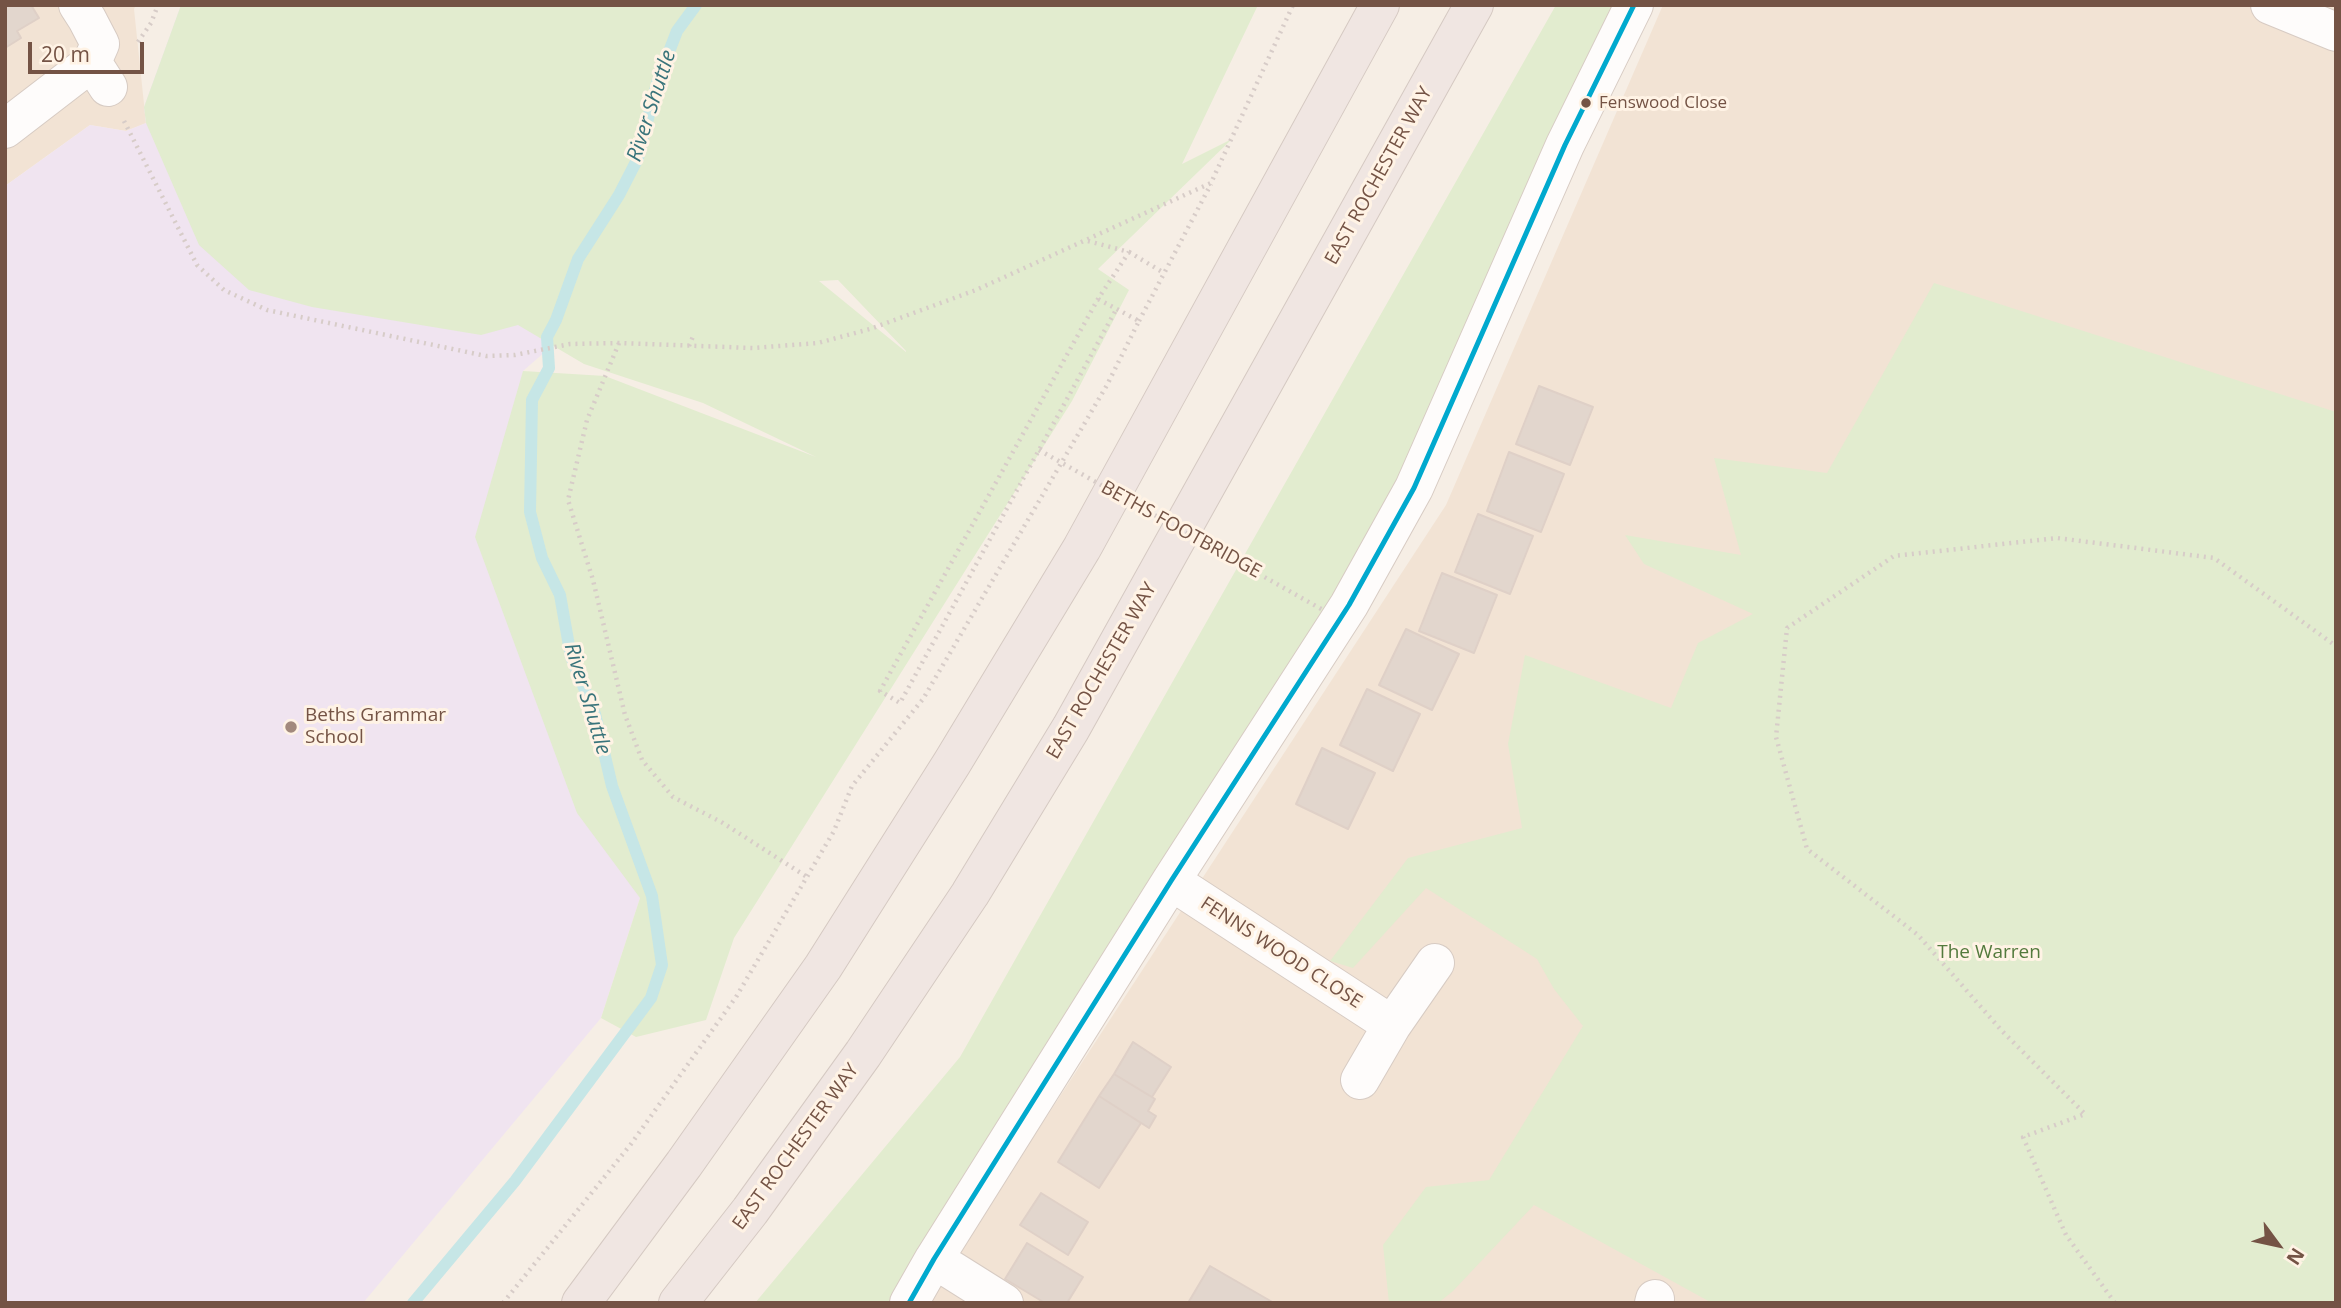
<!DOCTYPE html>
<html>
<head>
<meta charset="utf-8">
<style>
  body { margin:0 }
  #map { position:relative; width:2341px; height:1308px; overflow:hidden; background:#f6eee5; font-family:"Open Sans",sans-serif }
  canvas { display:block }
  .frame { position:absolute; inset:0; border:7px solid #745345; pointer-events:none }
  .north { position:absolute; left:2243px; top:1210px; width:70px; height:70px; -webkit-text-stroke:5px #fff3e5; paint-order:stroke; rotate:123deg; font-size:19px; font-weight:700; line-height:28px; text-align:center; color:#745345 }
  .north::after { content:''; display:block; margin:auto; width:24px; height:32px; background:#745345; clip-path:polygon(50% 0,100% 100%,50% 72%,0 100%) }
  .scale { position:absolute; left:28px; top:42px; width:116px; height:32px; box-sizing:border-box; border:4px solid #745345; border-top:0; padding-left:9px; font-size:21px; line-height:24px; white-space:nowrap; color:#745345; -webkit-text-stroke:5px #fff3e5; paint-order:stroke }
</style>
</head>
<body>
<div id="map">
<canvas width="2341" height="1308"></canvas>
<div class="frame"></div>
<div class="north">N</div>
<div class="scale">20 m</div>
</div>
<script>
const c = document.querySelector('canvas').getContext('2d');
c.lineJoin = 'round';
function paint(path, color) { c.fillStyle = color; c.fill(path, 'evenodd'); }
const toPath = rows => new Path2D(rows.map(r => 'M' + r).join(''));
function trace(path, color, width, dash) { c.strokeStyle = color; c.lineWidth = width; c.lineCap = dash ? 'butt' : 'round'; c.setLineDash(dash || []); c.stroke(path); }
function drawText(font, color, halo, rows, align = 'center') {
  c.font = font + ' "Open Sans",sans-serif'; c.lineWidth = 6; c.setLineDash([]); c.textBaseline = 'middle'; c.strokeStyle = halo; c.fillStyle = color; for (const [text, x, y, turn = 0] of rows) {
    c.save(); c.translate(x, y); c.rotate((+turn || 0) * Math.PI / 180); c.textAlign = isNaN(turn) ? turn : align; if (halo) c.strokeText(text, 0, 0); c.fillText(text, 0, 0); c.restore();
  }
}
const residential = toPath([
  [5,5,136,5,134,9,146,123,126,131,90,125,5,186],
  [1663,5,2336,5,2336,1303,925,1303,1446,505]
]);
const education = toPath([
  [181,5,1258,5,622,285,523,371,513,557,640,898,601,1018,363,1303,5,1303,5,186,90,125,126,131,146,123,144,107]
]);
const green = toPath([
  [181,5,1258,5,1182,164,1232,139,1098,269,1129,290,1072,401,734,938,706,1020,636,1037,601,1018,640,898,577,813,475,537,523,371,605,376,816,457,703,403,584,364,518,325,481,335,312,307,249,290,199,245,146,123,144,107],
  [838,280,906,351,906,352,819,281],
  [1556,5,1633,5,1366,542,903,1303,755,1303,960,1057],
  [1934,283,2336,412,2336,1303,1712,1303,1534,1205,1453,1291,1438,1303,1389,1303,1383,1245,1426,1187,1489,1180,1583,1026,1554,989,1537,959,1426,888,1353,968,1330,961,1408,858,1522,828,1508,744,1525,655,1671,708,1698,643,1753,614,1644,564,1625,535,1741,555,1714,458,1827,473]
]);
const stream = toPath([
  [413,1303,515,1181,651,998,662,965,652,896,612,786,595,714,571,657,560,595,542,558,530,512,532,400,549,368,547,337,556,320,578,259,619,195,638,158,657,83,677,31,696,5]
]);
const building = toPath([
  [5,5,31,5,39,18,17,31,21,38,5,48,5,5],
  [1539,386,1593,407,1570,465,1516,444,1539,386],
  [1509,452,1564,474,1541,532,1487,511,1509,452],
  [1478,514,1533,536,1510,594,1455,572,1478,514],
  [1442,573,1497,595,1474,653,1419,631,1442,573],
  [1406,629,1459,654,1432,710,1379,685,1406,629],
  [1367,689,1420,714,1393,771,1340,745,1367,689],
  [1322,748,1375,773,1348,829,1296,804,1322,748],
  [1133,1042,1171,1067,1152,1097,1114,1074,1133,1042],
  [1114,1074,1155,1099,1148,1111,1156,1116,1149,1128,1099,1096,1114,1074],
  [1099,1096,1141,1123,1099,1188,1058,1162,1099,1096],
  [1041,1193,1088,1222,1068,1255,1020,1225,1041,1193],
  [1027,1243,1083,1277,1067,1303,1045,1303,1005,1279,1027,1243],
  [1210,1266,1274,1303,1188,1303,1210,1266]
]);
const path = toPath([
  [138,42,151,23,158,5],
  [124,121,197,265,224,290,267,310,486,356,515,355,570,344,619,343,753,348,818,343,870,329,976,290,1211,183,1293,5],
  [1088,241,1129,252,1098,299,880,691,900,703,1117,308],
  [1129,252,1164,273],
  [1139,321,1211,184],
  [619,343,587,420,568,500,593,580,625,715,642,760,673,797,723,823,807,877],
  [689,346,694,334],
  [503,1303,631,1144,736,997,834,831,852,786,923,699,1107,385,1139,321,1098,299],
  [2115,1303,2066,1235,2023,1137,2085,1114,2002,1031,1918,935,1807,849,1776,737,1787,628,1894,556,2057,538,2214,558,2336,646]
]);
const street = toPath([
  [78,5,87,19,100,44,92,62,108,87],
  [2270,5,2336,32],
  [5,129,92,62],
  [1171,881,1392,1025],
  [1360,1080,1392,1025,1435,963],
  [934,1259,1004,1303],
  [909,1303,934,1259,1171,881,1349,605,1414,488,1565,145,1634,5],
  [1654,1303,1655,1299]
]);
const highway = toPath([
  [581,1303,684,1164,823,967,952,763,1082,548,1380,5],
  [678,1303,750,1211,863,1054,970,894,1071,728,1474,5]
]);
const pathBridge = toPath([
  [1039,450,1323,610]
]);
const bus1 = toPath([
  [909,1303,934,1259,1171,881,1349,605,1414,488,1565,145,1634,5]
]);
const markers = [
  [1586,103,6,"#745345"],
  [291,727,7,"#a2897d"]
];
const busNames = [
  ["Fenswood Close",1599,103]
];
const streetNames = [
  ["EAST ROCHESTER WAY",1379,176,-61],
  ["BETHS FOOTBRIDGE",1181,530,29],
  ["EAST ROCHESTER WAY",1102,671,-60],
  ["FENNS WOOD CLOSE",1281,953,33],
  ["EAST ROCHESTER WAY",796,1147,-54]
];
const poiNames = [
  ["Beths Grammar",305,716],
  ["School",305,738]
];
const parkNames = [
  ["The Warren",1989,953]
];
const waterNames = [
  ["River Shuttle",652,106,-72],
  ["River Shuttle",587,699,73]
];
paint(residential, '#f2e3d4');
paint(education, '#f0e4f0');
paint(green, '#e2eccf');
trace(stream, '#c6e6e6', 12);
paint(building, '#e2d6cd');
trace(building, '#dfd0c7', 2);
trace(street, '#d7cbc3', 40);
trace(highway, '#d5c9c2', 40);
trace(path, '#d7ccc8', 4.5, [2, 5]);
trace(street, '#fefcfb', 38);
trace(highway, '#f0e6e2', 38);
trace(pathBridge, '#d7ccc8', 4.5, [2, 5]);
trace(bus1, '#00a9ce', 5);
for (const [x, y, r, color] of markers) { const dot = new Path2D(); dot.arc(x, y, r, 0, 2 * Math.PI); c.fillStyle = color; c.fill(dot); trace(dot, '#fff3e5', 2.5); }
drawText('17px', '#745345', '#fff3e5', busNames, 'left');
drawText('19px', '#745345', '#fff3e5', streetNames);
drawText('19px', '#745345', '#fff3e5', poiNames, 'left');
drawText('19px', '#537a3d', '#fff3e5', parkNames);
drawText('italic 21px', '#39747b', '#fff3e5', waterNames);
</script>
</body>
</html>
